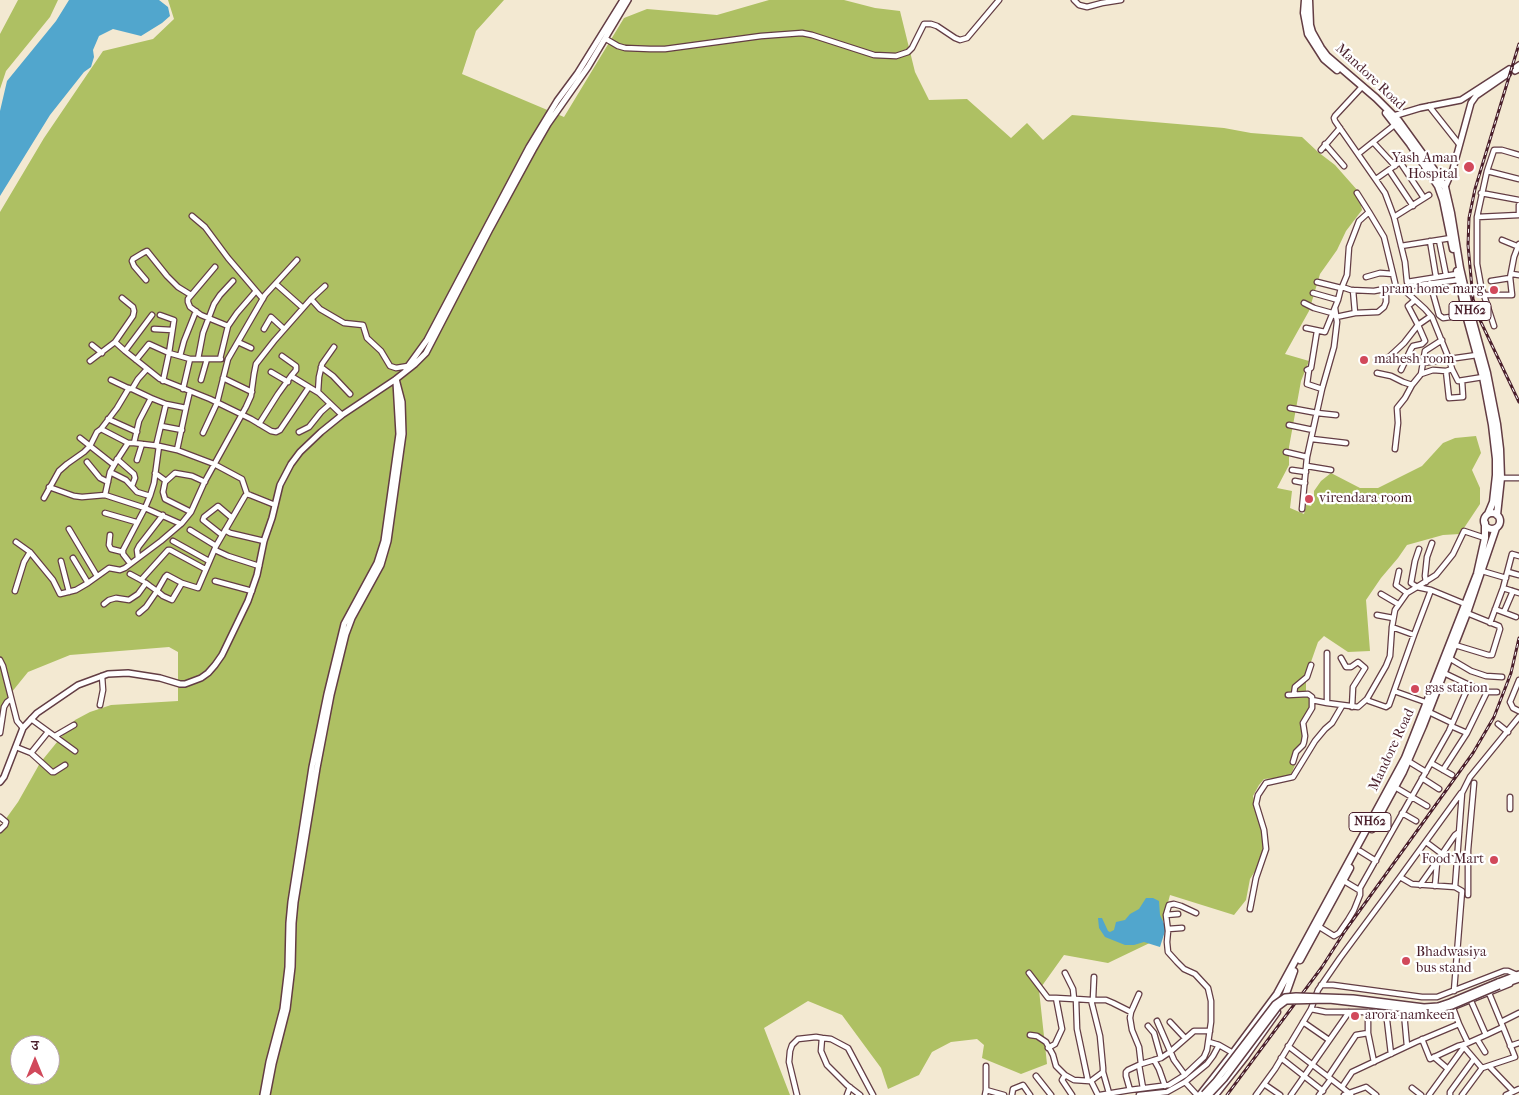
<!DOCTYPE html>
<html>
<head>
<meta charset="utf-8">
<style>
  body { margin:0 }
  #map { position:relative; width:1519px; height:1095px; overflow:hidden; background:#f3e9d2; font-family:"IM FELL French Canon","Noto Serif Devanagari",serif }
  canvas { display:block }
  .north { position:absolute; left:10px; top:1035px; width:50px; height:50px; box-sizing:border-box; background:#fff; border:1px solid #b7a5aa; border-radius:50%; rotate:0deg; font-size:14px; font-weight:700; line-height:20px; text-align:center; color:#4a1f2b }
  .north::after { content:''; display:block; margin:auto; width:18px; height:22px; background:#d1495b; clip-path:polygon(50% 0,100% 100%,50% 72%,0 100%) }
</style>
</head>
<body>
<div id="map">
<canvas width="1519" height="1095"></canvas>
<div class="north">उ</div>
</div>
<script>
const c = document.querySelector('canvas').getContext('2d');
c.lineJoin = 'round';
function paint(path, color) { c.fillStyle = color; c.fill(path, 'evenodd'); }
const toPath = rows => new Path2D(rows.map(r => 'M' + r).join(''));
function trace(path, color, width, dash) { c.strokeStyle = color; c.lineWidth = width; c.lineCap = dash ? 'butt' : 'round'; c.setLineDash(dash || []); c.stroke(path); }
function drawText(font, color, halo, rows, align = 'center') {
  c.font = font + ' "IM FELL French Canon",serif'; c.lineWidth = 4.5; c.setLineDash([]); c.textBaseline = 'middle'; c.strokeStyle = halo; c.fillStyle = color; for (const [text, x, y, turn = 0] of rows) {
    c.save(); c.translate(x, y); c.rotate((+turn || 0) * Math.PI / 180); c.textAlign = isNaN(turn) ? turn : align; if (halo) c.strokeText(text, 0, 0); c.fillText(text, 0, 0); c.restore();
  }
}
const green = toPath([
  [18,0,58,0,50,17,6,71,0,89,0,34],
  [168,0,504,0,476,31,462,74,564,117,624,18,647,9,717,15,769,0,844,0,875,8,900,11,915,72,929,100,967,99,1011,138,1027,123,1043,140,1072,115,1224,128,1251,133,1302,137,1318,152,1335,165,1358,191,1362,210,1346,231,1337,250,1320,274,1309,311,1285,354,1309,361,1301,381,1289,447,1289,465,1277,488,1292,491,1290,508,1304,514,1306,505,1311,506,1314,499,1314,491,1321,481,1331,473,1360,488,1378,488,1422,466,1443,443,1455,438,1476,436,1481,453,1472,470,1480,488,1480,504,1460,534,1443,535,1407,545,1398,558,1381,578,1366,600,1370,651,1348,652,1324,636,1318,642,1306,676,1306,691,1312,703,1303,728,1305,744,1296,755,1295,765,1290,777,1264,779,1259,785,1253,796,1265,845,1259,865,1250,879,1246,900,1234,915,1170,895,1158,939,1108,963,1064,955,1039,990,1047,1064,1021,1074,982,1058,984,1045,977,1039,951,1042,932,1052,919,1075,888,1089,881,1068,842,1015,808,1001,764,1028,790,1095,0,1095,0,827,18,802,40,763,75,720,90,712,111,705,178,701,178,652,169,647,70,655,28,672,11,693,0,710,0,212,44,138,103,51,153,39,174,19],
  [20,1045,50,1045,50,1075,20,1075]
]);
const water = toPath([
  [69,0,159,0,168,7,170,16,162,23,141,36,113,29,99,36,93,50,94,57,91,67,84,72,50,115,0,196,0,111,7,81,56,21],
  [1146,898,1153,898,1159,901,1160,915,1166,928,1160,947,1144,942,1134,945,1125,945,1105,937,1099,928,1098,918,1102,918,1108,931,1110,932,1114,930,1116,922,1125,920,1130,914,1139,909]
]);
const minor = toPath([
  [1074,0,1079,5,1087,7,1102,3,1121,0],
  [606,39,618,46,625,48,650,49,665,49,761,36,802,33,812,35,874,55,896,56,908,52,912,48,924,24,931,24,937,26,955,38,960,40,967,38,999,0],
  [1360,89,1335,116,1334,118,1335,121,1385,193,1394,217,1429,195],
  [1429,106,1459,144],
  [1325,144,1344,166],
  [1321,150,1340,128],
  [1358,154,1373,142],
  [1395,166,1373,142,1397,123],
  [1389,170,1413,206],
  [1487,171,1519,179],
  [1376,179,1400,162,1424,198],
  [1481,193,1519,200],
  [1519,215,1519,205],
  [192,216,205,227,228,258,263,299],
  [1394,217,1405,262,1407,282,1457,274],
  [1477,217,1487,171,1494,150,1502,150,1519,155],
  [1439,240,1446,275],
  [1502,240,1519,247],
  [1430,241,1436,277],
  [1401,246,1451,238],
  [215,267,188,299,188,302,190,307,201,315,228,326],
  [1393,274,1396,287],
  [1512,274,1519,275],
  [1366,277,1380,273,1393,274,1384,237,1369,212],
  [146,280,134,266,132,261,133,259,143,253,147,251,167,276,178,287,191,295],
  [1491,281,1510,278,1514,257,1519,244],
  [1317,282,1341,288],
  [1430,283,1439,315,1443,318,1466,315],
  [276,284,303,308],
  [1342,287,1347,275,1349,247,1359,221,1369,212,1357,193],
  [1403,289,1425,309,1432,317,1449,359,1477,355],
  [1353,290,1355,313,1378,312,1384,307,1386,302,1386,289],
  [1313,293,1338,300],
  [1484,295,1512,295,1510,277],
  [311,299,325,286],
  [1304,303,1314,308,1332,313,1336,317,1355,313],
  [1494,326,1481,286,1477,264,1477,217,1519,215],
  [1306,328,1325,332,1338,300,1341,288,1342,287,1351,290,1374,291,1390,288,1396,287,1403,289,1411,286,1458,280],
  [154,329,172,330],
  [264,329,271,317,284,329],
  [115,342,125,351,152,315],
  [238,342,251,348],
  [92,345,102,353],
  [125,351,160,379,210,399,251,419,271,431,276,432,280,430,309,387,319,393,342,415],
  [180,356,184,341,196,311],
  [282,356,296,366,296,370,291,376],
  [1388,358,1404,343,1418,325,1431,316],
  [198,359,203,333,214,304,220,295,233,281],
  [220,359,228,326,237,313,256,291],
  [136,360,149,344,169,353,174,320,160,315],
  [90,361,115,342,133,316,134,311,133,307,122,298],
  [321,367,333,376,350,394],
  [147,369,138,379,132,389,151,398],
  [1452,369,1458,381,1483,377],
  [1307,370,1311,368,1317,331],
  [1309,370,1307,384,1322,389],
  [1401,370,1411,349,1413,346,1422,344,1425,341,1418,325,1408,306,1415,300],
  [1446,371,1449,398,1463,397,1462,381],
  [271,372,288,382],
  [1377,373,1391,376,1403,382,1412,385,1421,374,1433,370,1446,371,1452,369,1449,359,1423,363],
  [1421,374,1425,351,1442,340],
  [223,378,252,392],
  [111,380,130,389],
  [201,380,207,359],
  [163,381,169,353,190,359],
  [183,389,190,359,221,359],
  [318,392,319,377,322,364,334,347],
  [186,408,190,391],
  [1290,408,1317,413,1336,415],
  [108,419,137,432],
  [259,424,278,394,291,376,309,387],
  [1289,425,1313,430],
  [161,426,182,430],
  [299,432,309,427,321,412,330,404],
  [203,433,217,403,228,359,265,295,297,260],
  [80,438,114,465],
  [1312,439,1346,443],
  [128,443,101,429,117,408,129,388],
  [134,443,128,443,117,460,110,472,105,495,145,508,150,496,154,483,159,446,177,450,214,464,242,479,247,494],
  [156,446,166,404],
  [159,446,134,443,139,421,151,398,166,404,186,408,177,450],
  [1395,449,1398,423,1397,408,1405,398,1412,385],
  [1286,452,1307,457],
  [117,459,134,474,135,478,132,486],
  [137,460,142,444],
  [87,462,100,478,108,482],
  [1307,466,1331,470],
  [1292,470,1306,472],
  [110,472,126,480,137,492,150,496],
  [155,473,166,481],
  [1501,478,1519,478],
  [1295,481,1305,483],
  [49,487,74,496,82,497,105,495],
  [44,498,59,471,67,464,84,452,90,446,97,432,101,429],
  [1302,509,1307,457,1322,389,1334,347,1337,322,1335,308],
  [191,512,165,499,163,492,165,482,175,473,192,476,205,482],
  [105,513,136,522],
  [69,529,97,576],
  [190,530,216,546],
  [225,530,230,533,264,541],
  [110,535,109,545,111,549,123,552],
  [222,535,203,520,204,517,218,506,232,518],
  [173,541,209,561],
  [16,542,30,552,53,580,60,594,76,590,88,583],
  [1419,549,1415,561,1411,583,1417,587,1436,575,1445,564,1453,554,1464,531,1485,538],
  [215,550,228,556,259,566],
  [73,558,88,583,109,568,120,570,125,568,161,541,182,523,191,512,204,483,246,407,251,396,254,374,256,364,274,341,311,299,320,309,344,323,363,325,367,338,381,351,390,366,396,368,408,366],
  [138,558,137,550,139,546,163,515],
  [61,561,69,592],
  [130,563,123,554,123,550,145,508,181,524],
  [1399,571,1396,585,1407,593],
  [1482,571,1506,578],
  [1508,572,1519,575],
  [130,574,143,581],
  [141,580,168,550,170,550,205,569],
  [215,581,252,591],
  [1426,582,1425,576,1427,557,1432,543],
  [182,583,198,588,216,546,245,496,247,494,250,495,275,505],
  [1503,588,1519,593],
  [15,591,24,562,30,552],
  [1381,594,1398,604],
  [104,604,109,600,116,598,129,600,138,594,146,583,150,586,157,591,163,596,172,600,182,583,167,575,165,577,157,591,146,607,139,613],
  [1495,609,1516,617],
  [1504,612,1513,591],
  [1377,615,1393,618],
  [1490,623,1503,588,1512,554,1519,556],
  [1392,627,1414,635,1431,590],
  [1455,645,1488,655,1492,655,1500,629,1499,626,1467,613],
  [1327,653,1327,703,1358,707,1367,699,1386,666,1390,656,1392,627,1395,610,1407,593,1417,587,1431,590,1465,604],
  [1341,658,1346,667,1351,667,1358,662,1365,668,1353,687,1352,707],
  [1449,658,1471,671,1486,676,1502,677],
  [0,660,3,666,17,721,23,728],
  [1444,673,1469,685,1487,692,1497,692],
  [1519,680,1510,702,1513,708,1519,711],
  [1394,691,1428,703],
  [1294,694,1295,687,1307,677,1311,665],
  [1288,695,1308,694,1312,697,1312,700],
  [1367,699,1369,701,1386,707,1389,705,1414,635],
  [100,705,103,690,102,676],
  [1429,712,1452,723],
  [31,719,75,751],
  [1498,724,1508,732],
  [1451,726,1467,733,1487,692],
  [0,733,4,707,7,702,11,699],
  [55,736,74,725],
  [16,747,31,753,52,772,54,772,65,765],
  [31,753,48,732],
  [1408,761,1426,772],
  [1293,762,1296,752,1303,745,1304,742,1305,736,1303,723,1312,708,1312,700,1327,703],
  [1431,763,1452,775],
  [1443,770,1467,733],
  [1422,778,1439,789],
  [1395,787,1427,806],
  [1510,809,1510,797],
  [1402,813,1416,821],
  [0,817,6,822,5,825,0,830],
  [1426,842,1442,854,1455,835,1459,832],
  [1360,851,1376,861],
  [1400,877,1461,793],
  [1344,881,1359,890],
  [1420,885,1442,854,1446,857,1457,860],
  [1435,886,1437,863],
  [1468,895,1468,850,1474,783],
  [1250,909,1256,878,1266,849,1264,830,1256,804,1258,795,1266,783,1293,777,1315,741,1325,729,1332,723,1342,706],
  [1166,915,1178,914],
  [1318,926,1334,936,1339,933,1348,920,1354,910,1360,895,1360,888,1449,731,1469,685],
  [1168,929,1182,928],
  [1029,973,1048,998,1056,998,1062,1029,1055,1044,1048,1048],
  [1321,985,1333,985,1422,997,1437,997,1504,971,1508,971,1517,975],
  [1454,991,1462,891,1455,887],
  [1139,994,1131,1012,1130,1018,1132,1030,1139,1047,1141,1064],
  [1056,998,1074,999,1073,989,1065,973],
  [1093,999,1094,977],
  [1453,1008,1459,1024],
  [1311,1009,1326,1012,1386,1012,1426,1014,1441,1012,1510,984],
  [1386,1012,1391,1054],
  [1404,1013,1407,1046],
  [1157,1021,1174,1060,1185,1075],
  [1170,1022,1185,1038],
  [1303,1022,1329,1040],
  [1501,1022,1519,1013],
  [1148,1026,1154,1033,1161,1058],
  [1368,1033,1374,1062],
  [1030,1035,1037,1036,1046,1042,1053,1055,1056,1066,1065,1075,1074,1080,1089,1081],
  [1486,1035,1503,1027,1489,993],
  [822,1038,831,1039,848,1048,873,1095],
  [1422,1039,1430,1059,1458,1046,1462,1045,1464,1047,1429,1095],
  [1477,1039,1485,1052],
  [1468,1043,1486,1035,1471,1001],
  [1219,1045,1233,1053],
  [1288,1046,1331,1079,1319,1095],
  [1510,1046,1519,1043],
  [1464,1047,1482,1068],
  [1434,1057,1448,1069],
  [1281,1058,1323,1091],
  [1154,1060,1159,1069,1165,1086],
  [1139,1065,1143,1088],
  [1489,1066,1513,1091],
  [1103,1072,1109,1093],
  [1065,1075,1062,1080,1072,1095],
  [1036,1076,1051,1095],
  [1328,1077,1356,1035,1368,1033,1368,1013],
  [1331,1079,1349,1093,1344,1095],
  [1088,1081,1077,1029,1076,999,1091,1000],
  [1185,1082,1197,1095],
  [1264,1084,1280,1095],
  [1342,1087,1352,1072,1416,1042,1459,1024,1468,1043,1462,1045],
  [1412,1088,1421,1095],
  [986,1090,986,1066],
  [1130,1090,1126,1076,1126,1072,1128,1070,1141,1064,1161,1058,1170,1052,1194,1031,1210,1031],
  [797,1095,789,1062,790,1051,792,1045,798,1039,816,1037,822,1038,821,1051,827,1065,847,1085,860,1095],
  [847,1095,850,1087],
  [985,1095,986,1090,1004,1095],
  [1012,1095,1013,1089,1023,1085,1030,1095],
  [1098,1095,1091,1081,1103,1072,1103,1068,1100,1036,1091,1000,1106,1000,1113,1003,1131,1012],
  [1100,1095,1130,1090,1169,1085,1185,1075,1204,1057,1207,1050,1211,1022,1211,1001,1208,988,1195,974,1184,969,1177,962,1168,952,1167,942,1168,931,1166,915,1169,905,1174,904,1181,906,1196,913],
  [1139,1095,1167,1092,1185,1082,1207,1064,1213,1056,1219,1045,1209,1042],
  [1256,1095,1275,1069,1311,1009,1318,990,1340,958,1400,877,1412,884,1455,887,1462,793,1470,777,1519,717],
  [1291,1095,1349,1012],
  [1351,1095,1349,1093,1366,1087,1376,1095],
  [1450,1095,1450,1092,1474,1059],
  [1462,1095,1482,1068,1515,1057,1503,1027],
  [1506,1095,1519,1089]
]);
const major = toPath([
  [1516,67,1519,65],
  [1515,71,1519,69],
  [1390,117,1420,108,1461,100,1509,69],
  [1445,187,1453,169,1471,103,1476,96,1508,74],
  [406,369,427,340,529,147,557,101,577,74,623,0],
  [0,782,4,777,23,728,37,713,78,685,108,674,128,673,160,678,180,684,185,684,201,678,208,673,215,665,222,655,248,601,257,575,264,541,272,518,280,485,291,464,300,452,321,432,342,415,396,379,415,364,426,353,489,231,533,150,548,124,588,67,628,0],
  [1498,982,1519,974],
  [1499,986,1519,979],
  [263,1095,269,1062,283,1009,288,967,289,923,291,902,312,767,327,694,344,624,377,563,384,541,399,434,396,382],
  [267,1095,273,1064,287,1009,292,967,293,923,295,902,317,768,331,695,346,634,352,618,381,565,388,541,403,434,402,402,396,379]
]);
const highway = toPath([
  [1305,0,1304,13,1308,34,1324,59,1337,70],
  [1309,0,1310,25,1312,32,1321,48,1327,56,1376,98,1398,120,1437,174,1445,187,1451,213,1460,268,1470,311,1487,373,1497,424,1500,449,1501,478,1497,515],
  [1386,113,1410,144,1438,186,1443,200,1453,249],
  [1457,271,1466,315,1483,377,1492,425,1496,459,1496,475,1493,502,1488,514],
  '1484 521a8 8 0 1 1 16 0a8 8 0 1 1-16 0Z',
  [1372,829,1403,772,1423,726,1467,613,1496,528],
  [1300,960,1350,868],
  [1283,1002,1294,971],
  [1200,1095,1233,1053,1277,994,1405,758,1477,574,1485,538,1485,523],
  [1215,1095,1245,1057,1277,1012]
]);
const rail = toPath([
  [1519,44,1475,189,1469,218,1468,245,1473,299,1479,318,1519,402],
  [1227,1095,1322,967,1345,931,1473,753,1494,717,1511,673,1519,638]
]);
const majorBridge = toPath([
  [1204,1094,1216,1081,1275,1004,1285,997,1296,996,1353,998,1424,1007,1438,1006,1450,1002,1498,982],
  [1209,1095,1224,1079,1278,1007,1286,1001,1329,1000,1424,1011,1433,1010,1452,1006,1499,986]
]);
const markers = [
  [1469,167,6,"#d1495b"],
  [1494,290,5,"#d1495b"],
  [1364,360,5,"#d1495b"],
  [1309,499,5,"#d1495b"],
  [1415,689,5,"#d1495b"],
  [1494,860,5,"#d1495b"],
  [1406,961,5,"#d1495b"],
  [1355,1016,5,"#d1495b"]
];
const shields = [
  [1470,311,42],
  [1370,822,42]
];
const shieldNames = [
  ["NH62",1470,311],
  ["NH62",1370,822]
];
const streetNames = [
  ["Mandore Road",1370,77,43],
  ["Mandore Road",1392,750,-65]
];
const poiNames = [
  ["Yash Aman",1458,159,"right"],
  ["Hospital",1458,175,"right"],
  ["pram home marg",1484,290,"right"],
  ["mahesh room",1374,360],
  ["virendara room",1319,499],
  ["gas station",1425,689],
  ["Food Mart",1484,860,"right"],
  ["Bhadwasiya",1416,953],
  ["bus stand",1416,969],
  ["arora namkeen",1365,1016]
];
paint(green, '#aec063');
paint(water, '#51a6cd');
trace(minor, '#633d44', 7);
trace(major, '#633d44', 8);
trace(highway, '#633d44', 9);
trace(minor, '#fff', 4.5);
trace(major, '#fff', 5);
trace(highway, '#fff', 6);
trace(rail, '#4a1f2b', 3);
trace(rail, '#fff', 1, [4]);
trace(majorBridge, '#633d44', 8, []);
trace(majorBridge, '#fff', 5);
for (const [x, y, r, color] of markers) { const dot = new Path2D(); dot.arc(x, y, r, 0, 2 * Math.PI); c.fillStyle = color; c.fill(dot); trace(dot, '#fff', 2); }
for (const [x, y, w] of shields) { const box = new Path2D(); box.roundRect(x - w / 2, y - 9.5, w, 19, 4); c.fillStyle = '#fff'; c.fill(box); trace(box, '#4a1f2b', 1); }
drawText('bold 12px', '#4a1f2b', null, shieldNames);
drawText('14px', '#4a1f2b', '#fff', streetNames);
drawText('14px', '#4a1f2b', '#fff', poiNames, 'left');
</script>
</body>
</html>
